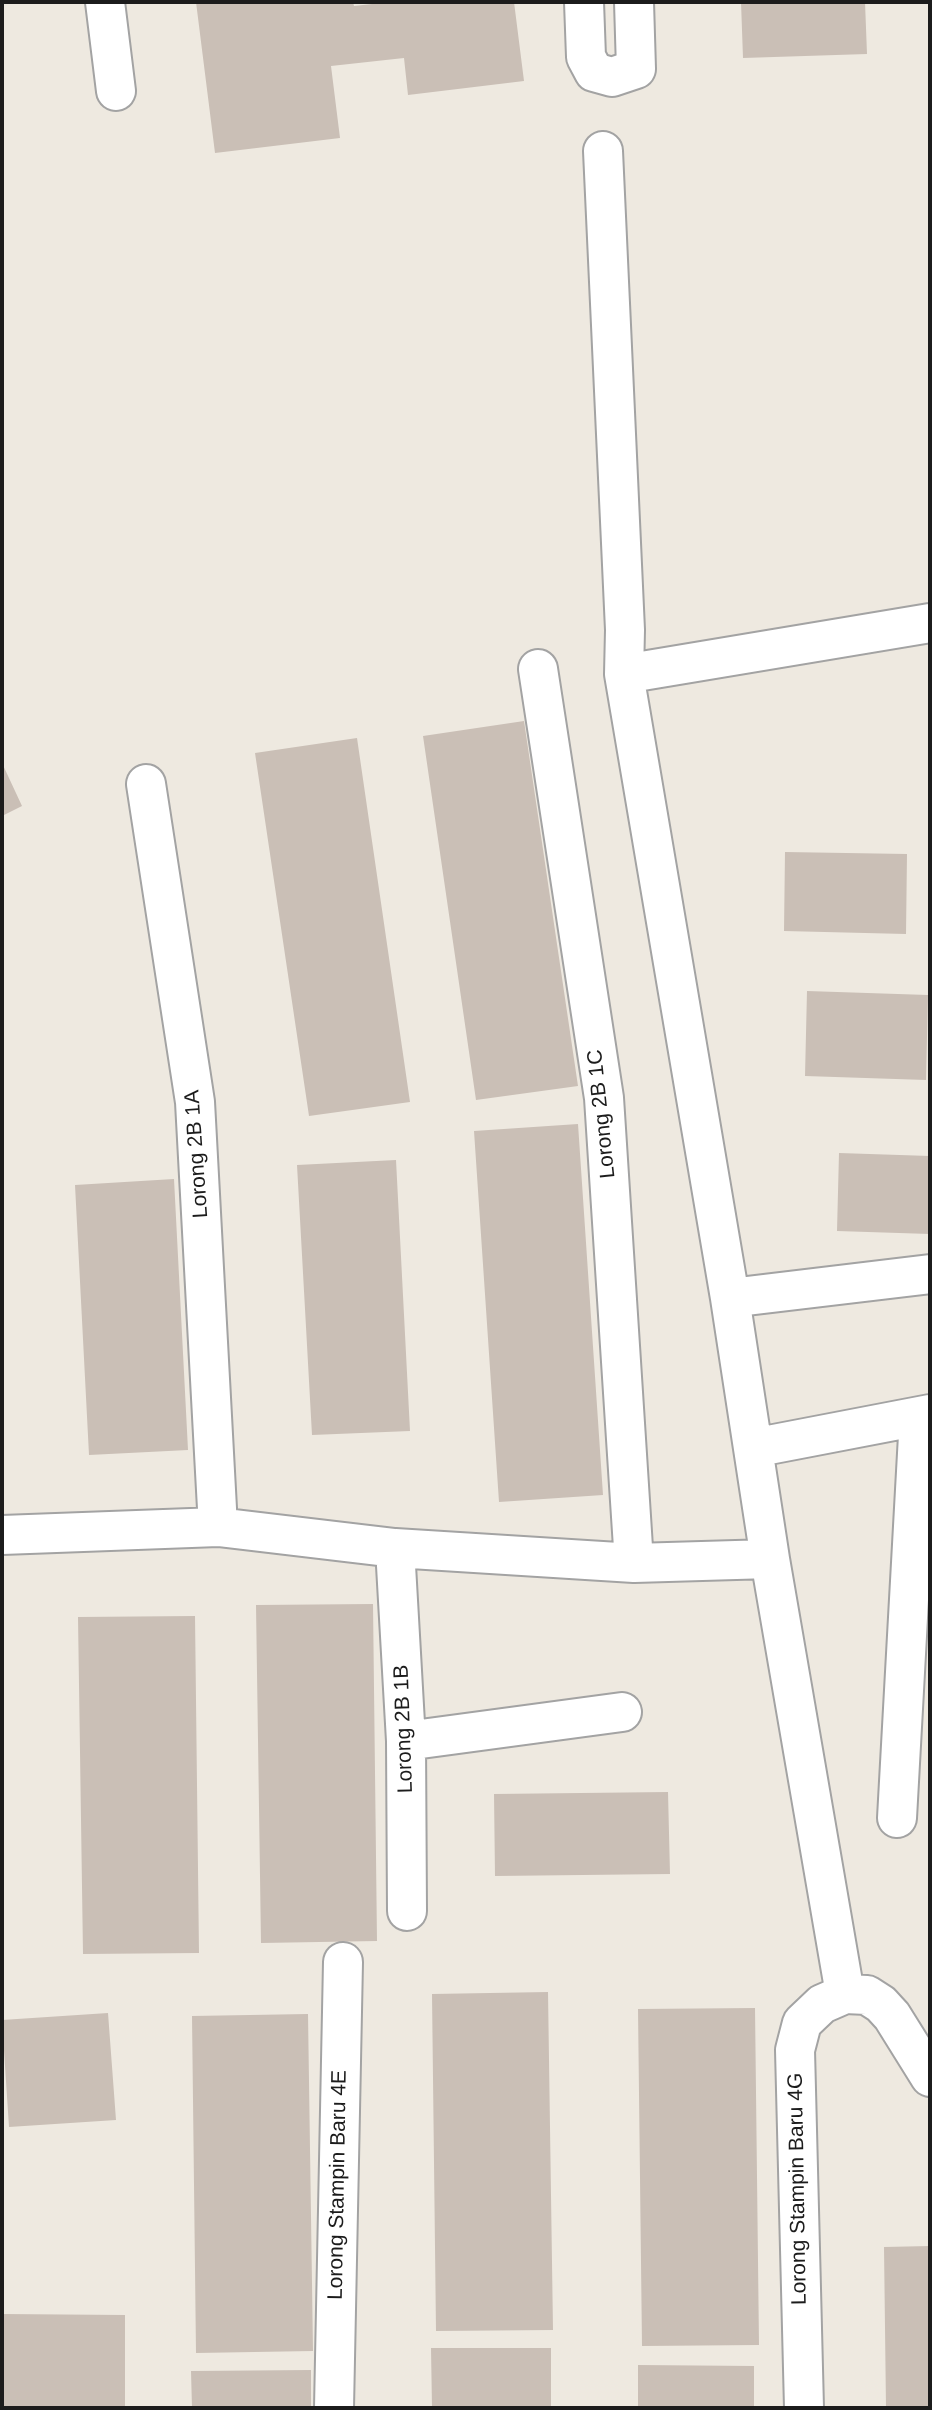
<!DOCTYPE html>
<html>
<head>
<meta charset="utf-8">
<style>
  body { margin:0 }
  #map { position:relative; width:932px; height:2410px; overflow:hidden; background:#eee9e0; font-family:Helvetica,sans-serif }
  canvas { display:block }
  .frame { position:absolute; inset:0; border:4px solid #1c1c1c; pointer-events:none }
</style>
</head>
<body>
<div id="map">
<canvas width="932" height="2410"></canvas>
<div class="frame"></div>
</div>
<script>
const c = document.querySelector('canvas').getContext('2d');
c.lineJoin = 'round';
function paint(path, color) { c.fillStyle = color; c.fill(path, 'evenodd'); }
const toPath = rows => new Path2D(rows.map(r => 'M' + r).join(''));
function trace(path, color, width, dash) { c.strokeStyle = color; c.lineWidth = width; c.lineCap = dash ? 'butt' : 'round'; c.setLineDash(dash || []); c.stroke(path); }
function drawText(font, color, halo, rows, align = 'center') {
  c.font = font + ' Helvetica,sans-serif'; c.lineWidth = 6; c.setLineDash([]); c.textBaseline = 'middle'; c.strokeStyle = halo; c.fillStyle = color; for (const [text, x, y, turn = 0] of rows) {
    c.save(); c.translate(x, y); c.rotate((+turn || 0) * Math.PI / 180); c.textAlign = isNaN(turn) ? turn : align; if (halo) c.strokeText(text, 0, 0); c.fillText(text, 0, 0); c.restore();
  }
}
const building = toPath([
  [196,2,353,2,354,6,390,2,514,2,524,81,408,95,404,58,331,66,340,138,215,153],
  [741,2,865,2,867,54,743,58],
  [524,721,578,1086,476,1100,423,736],
  [357,738,410,1102,309,1116,255,753],
  [2,763,22,806,2,816],
  [785,852,907,854,906,934,784,931],
  [807,991,928,995,926,1080,805,1076],
  [578,1124,603,1495,499,1502,474,1131],
  [839,1153,930,1156,930,1234,837,1231],
  [396,1160,410,1431,312,1435,297,1165],
  [174,1179,188,1450,89,1455,75,1185],
  [373,1604,377,1941,261,1943,256,1605],
  [195,1616,199,1953,83,1954,78,1617],
  [668,1792,670,1874,495,1876,494,1794],
  [548,1992,553,2330,436,2331,432,1994],
  [755,2008,759,2345,642,2346,638,2009],
  [108,2013,116,2120,9,2127,2,2020],
  [308,2014,313,2351,196,2353,192,2016],
  [930,2246,930,2408,886,2408,884,2247],
  [2,2314,125,2315,125,2408,2,2408],
  [431,2348,551,2348,551,2408,432,2408],
  [638,2365,754,2366,754,2408,638,2408],
  [311,2370,311,2408,192,2408,191,2371]
]);
const minor = toPath([
  [105,2,116,91],
  [584,2,586,57,594,72,612,77,636,69,634,2],
  [603,151,625,630,624,674],
  [538,669,604,1098,634,1563],
  [146,784,195,1102,218,1527],
  [730,1298,930,1274],
  [753,1448,930,1414],
  [2,1535,218,1527,395,1548,634,1563,770,1559,730,1298,624,674,930,623],
  [395,1548,406,1741,407,1911],
  [770,1559,845,1994],
  [406,1741,622,1712],
  [897,1818,919,1417],
  [334,2408,343,1962],
  [804,2408,795,2050,802,2023,822,2004,845,1994,867,1995,881,2004,892,2016,930,2077]
]);
const streetNames = [
  ["Lorong 2B 1C",602,1114,-96],
  ["Lorong 2B 1A",197,1154,-94],
  ["Lorong 2B 1B",404,1729,-92],
  ["Lorong Stampin Baru 4E",338,2185,-89],
  ["Lorong Stampin Baru 4G",798,2189,-91]
];
paint(building, '#cabfb6');
trace(minor, '#a3a3a3', 42);
trace(minor, '#fff', 38);
drawText('21px', '#1c1c1c', '#fff', streetNames);
</script>
</body>
</html>
